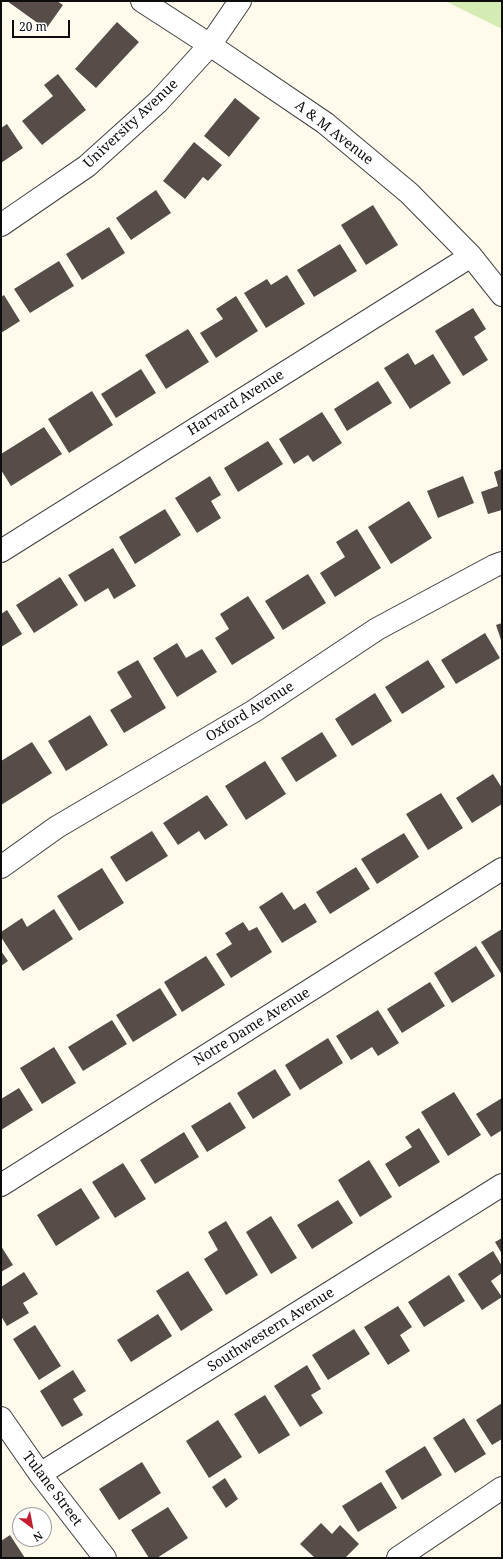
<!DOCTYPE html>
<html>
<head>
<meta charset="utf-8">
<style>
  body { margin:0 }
  #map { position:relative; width:503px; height:1559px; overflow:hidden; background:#fffaec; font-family:"Noto Serif",serif }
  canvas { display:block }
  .frame { position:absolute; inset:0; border:2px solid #0d0d0d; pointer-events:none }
  .north { position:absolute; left:12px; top:1507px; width:40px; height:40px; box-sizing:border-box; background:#fff; border:1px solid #9e9e9e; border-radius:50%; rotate:148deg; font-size:11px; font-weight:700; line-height:16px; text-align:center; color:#0d0d0d }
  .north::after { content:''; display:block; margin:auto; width:14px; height:18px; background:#c21f32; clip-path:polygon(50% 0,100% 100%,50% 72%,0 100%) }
  .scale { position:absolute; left:12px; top:20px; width:58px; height:18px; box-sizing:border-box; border:2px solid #0d0d0d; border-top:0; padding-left:5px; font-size:12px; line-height:14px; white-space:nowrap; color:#0d0d0d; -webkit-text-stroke:3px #fff; paint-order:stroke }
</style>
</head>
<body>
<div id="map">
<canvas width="503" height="1559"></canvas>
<div class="frame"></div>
<div class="north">N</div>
<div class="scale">20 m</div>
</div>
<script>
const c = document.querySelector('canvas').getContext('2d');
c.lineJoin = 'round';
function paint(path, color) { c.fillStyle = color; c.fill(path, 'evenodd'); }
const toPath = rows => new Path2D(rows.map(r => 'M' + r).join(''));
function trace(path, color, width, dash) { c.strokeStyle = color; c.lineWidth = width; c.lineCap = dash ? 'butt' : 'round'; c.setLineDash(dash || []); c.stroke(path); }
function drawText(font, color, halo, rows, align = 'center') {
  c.font = font + ' "Noto Serif",serif'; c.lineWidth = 4; c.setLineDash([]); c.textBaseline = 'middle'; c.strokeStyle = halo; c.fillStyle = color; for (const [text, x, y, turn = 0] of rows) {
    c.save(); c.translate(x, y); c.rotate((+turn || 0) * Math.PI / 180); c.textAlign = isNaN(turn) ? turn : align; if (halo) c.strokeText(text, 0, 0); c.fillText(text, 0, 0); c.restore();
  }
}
const green = toPath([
  [445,1,502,1,502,29]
]);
const building = toPath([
  [7,1,57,1,63,5,46,29],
  [117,22,139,42,96,88,75,69],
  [58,74,86,110,42,145,22,121,53,96,44,85],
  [235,98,260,118,229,157,204,136],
  [7,124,23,148,1,163,1,128],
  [194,142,222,165,208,181,203,177,185,199,163,181],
  [156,190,171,213,131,240,116,218],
  [373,205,398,245,366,265,341,225],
  [109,227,125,253,82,280,66,254],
  [340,244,357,271,314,297,297,270],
  [59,261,74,286,30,313,14,289],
  [287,275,305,304,266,328,244,293,267,279,271,285],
  [4,295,20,321,1,333,1,297],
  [236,296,258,331,216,358,200,333,223,319,216,309],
  [473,308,486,329,474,337,488,360,463,376,435,331],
  [188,329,209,362,166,389,145,355],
  [408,353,415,365,433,354,451,383,410,409,384,368],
  [141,369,156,393,116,418,101,394],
  [378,381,392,403,347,431,334,409],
  [92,391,113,425,69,453,48,419],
  [322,412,342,443,313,462,308,455,294,464,279,439],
  [44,427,62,454,11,486,1,470,1,454],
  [268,441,283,464,238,492,224,468],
  [502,469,502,510,488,514,481,492,498,486,494,472],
  [210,476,221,495,211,501,221,518,197,533,175,498],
  [463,476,474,503,438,518,427,491],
  [409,501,432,538,391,564,368,527],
  [165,509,181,535,135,564,119,537],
  [357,529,381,568,335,597,320,573,345,557,336,542],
  [113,548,136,586,114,599,108,588,85,602,68,575],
  [308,574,326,603,283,630,265,601],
  [60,577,78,605,34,633,16,605],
  [248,596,275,638,232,665,215,638,229,629,220,614],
  [7,610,22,634,1,647,1,614],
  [502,623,502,643,496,625],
  [485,633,500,658,456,684,441,660],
  [177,643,186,658,202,649,217,672,177,697,153,658],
  [138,660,166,708,124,733,110,710,132,697,117,672],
  [428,660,445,687,402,714,385,687],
  [375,693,392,721,352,746,335,719],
  [90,715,108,745,66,771,48,741],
  [322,732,337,756,296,782,281,758],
  [32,742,52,773,1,805,1,761],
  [265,761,286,794,246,820,225,786],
  [493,774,502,788,502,804,472,823,456,798],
  [441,793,463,828,428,850,406,814],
  [207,795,228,825,205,840,199,831,178,845,163,823],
  [152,831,168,856,126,882,110,857],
  [404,833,419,857,377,884,361,859],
  [356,867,370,889,330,914,316,892],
  [102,868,124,903,79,931,57,896],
  [282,892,294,910,305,903,317,922,282,943,259,907],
  [54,909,73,939,23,971,1,937,1,932,22,918,27,927],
  [243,922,249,931,257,927,272,952,231,978,216,954,232,944,225,933],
  [502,929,502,975,481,942],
  [476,946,495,976,452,1003,434,973],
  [1,951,8,961,1,966],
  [206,956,225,985,182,1012,164,982],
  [430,982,445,1006,402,1033,387,1009],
  [160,988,177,1015,133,1042,116,1015],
  [378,1010,399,1043,378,1056,372,1047,351,1060,336,1036],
  [112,1020,127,1044,83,1071,68,1047],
  [328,1038,343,1063,300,1090,285,1065],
  [54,1047,76,1083,42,1104,20,1068],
  [275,1069,291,1095,253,1119,237,1093],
  [19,1088,33,1110,1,1130,1,1099],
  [454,1092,481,1135,448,1156,421,1112],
  [502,1098,502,1130,491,1137,476,1114],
  [230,1102,246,1128,207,1152,191,1126],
  [419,1128,440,1162,399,1187,385,1164,412,1147,405,1137],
  [184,1132,199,1157,155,1184,140,1160],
  [369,1160,392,1197,360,1217,338,1180],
  [123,1163,146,1199,115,1218,92,1182],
  [81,1188,100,1218,56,1246,37,1215],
  [338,1200,353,1223,312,1249,297,1225],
  [271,1216,297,1258,271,1274,246,1232],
  [226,1221,258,1275,226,1295,204,1259,218,1250,208,1232],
  [502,1238,502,1254,495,1242],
  [1,1246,13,1265,1,1272],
  [493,1251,502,1266,502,1273,491,1281,502,1297,482,1310,458,1274],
  [188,1271,213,1310,181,1331,156,1291],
  [24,1272,38,1294,23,1303,29,1313,7,1326,1,1316,1,1287],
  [449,1275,465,1301,424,1327,408,1302],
  [398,1306,412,1327,400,1335,410,1351,388,1365,364,1327],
  [158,1314,172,1336,131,1362,117,1340],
  [35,1325,61,1366,39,1380,13,1339],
  [354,1329,370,1354,328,1380,312,1355],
  [307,1365,321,1389,311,1395,323,1413,300,1427,274,1386],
  [73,1370,86,1391,73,1399,83,1415,62,1427,40,1391],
  [265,1395,290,1435,259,1454,234,1414],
  [502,1403,502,1439,492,1445,476,1420],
  [464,1418,486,1454,455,1473,433,1438],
  [218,1420,242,1457,209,1478,186,1441],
  [425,1446,442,1475,402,1500,385,1471],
  [142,1462,161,1493,119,1520,99,1489],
  [225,1478,238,1499,226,1508,212,1487],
  [381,1482,397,1508,358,1532,342,1506],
  [168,1507,188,1538,157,1558,149,1558,131,1530],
  [321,1523,332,1534,340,1525,359,1544,345,1558,315,1558,300,1544],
  [10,1535,25,1558,1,1558,1,1541]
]);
const minor = toPath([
  [142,1,210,45,325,123,409,193,471,256,502,295],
  [1,225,87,166,158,102,210,45,240,1],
  [1,551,471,256],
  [1,867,57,827,254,711,377,629,494,566,502,563],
  [1,1185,502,869],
  [1,1418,40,1474,105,1558],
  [40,1474,502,1185],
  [398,1558,502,1488]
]);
const streetNames = [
  ["University Avenue",131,124,-43],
  ["A & M Avenue",334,133,38],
  ["Harvard Avenue",236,403,-32],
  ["Oxford Avenue",250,712,-32],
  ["Notre Dame Avenue",252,1027,-32],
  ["Southwestern Avenue",271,1330,-32],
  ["Tulane Street",52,1489,53]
];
paint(green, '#d5ebb4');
paint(building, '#564d49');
trace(minor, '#404040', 24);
trace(minor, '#fff', 22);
drawText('14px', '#0d0d0d', '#fff', streetNames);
</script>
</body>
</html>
